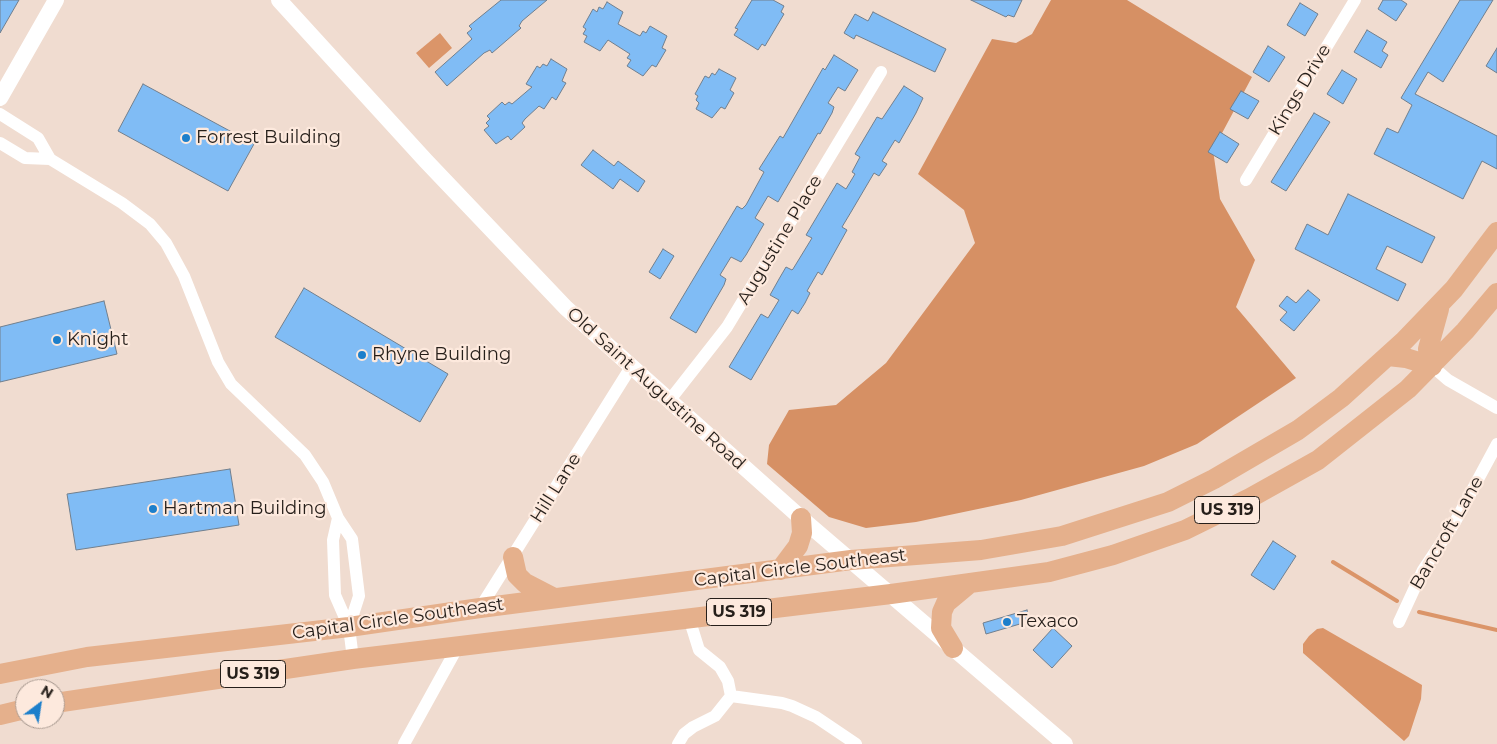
<!DOCTYPE html>
<html>
<head>
<meta charset="utf-8">
<style>
  body { margin:0 }
  #map { position:relative; width:1497px; height:744px; overflow:hidden; background:#f0dcd0; font-family:Montserrat,sans-serif }
  canvas { display:block }
  .north { position:absolute; left:15px; top:679px; width:50px; height:50px; box-sizing:border-box; background:#fde9dd; border:1px solid #a7988f; border-radius:50%; rotate:31deg; font-size:14px; font-weight:700; line-height:20px; text-align:center; color:#261f1a }
  .north::after { content:''; display:block; margin:auto; width:18px; height:22px; background:#1d7fcb; clip-path:polygon(50% 0,100% 100%,50% 72%,0 100%) }
</style>
</head>
<body>
<div id="map">
<canvas width="1497" height="744"></canvas>
<div class="north">N</div>
</div>
<script>
const c = document.querySelector('canvas').getContext('2d');
c.lineJoin = 'round';
function paint(path, color) { c.fillStyle = color; c.fill(path, 'evenodd'); }
const toPath = rows => new Path2D(rows.map(r => 'M' + r).join(''));
function trace(path, color, width, dash) { c.strokeStyle = color; c.lineWidth = width; c.lineCap = dash ? 'butt' : 'round'; c.setLineDash(dash || []); c.stroke(path); }
function drawText(font, color, halo, rows, align = 'center') {
  c.font = font + ' Montserrat,sans-serif'; c.lineWidth = 4.5; c.setLineDash([]); c.textBaseline = 'middle'; c.strokeStyle = halo; c.fillStyle = color; for (const [text, x, y, turn = 0] of rows) {
    c.save(); c.translate(x, y); c.rotate((+turn || 0) * Math.PI / 180); c.textAlign = isNaN(turn) ? turn : align; if (halo) c.strokeText(text, 0, 0); c.fillText(text, 0, 0); c.restore();
  }
}
const forest = toPath([
  [1051,0,1127,0,1252,77,1213,150,1220,199,1255,260,1236,307,1296,378,1197,444,1144,466,1021,500,916,522,866,528,829,517,767,464,769,445,789,410,836,405,886,363,975,243,964,210,918,174,992,39,1016,43,1032,34]
]);
const water = toPath([
  [440,33,452,48,429,68,416,53],
  [1323,628,1422,685,1421,699,1409,736,1404,741,1303,653,1303,644,1309,636,1317,629]
]);
const stream = toPath([
  [1333,562,1397,601],
  [1419,612,1497,630]
]);
const building = toPath([
  [0,0,19,0,0,33,0,0],
  [501,0,547,0,522,21,519,26,521,28,492,53,490,50,484,53,447,86,435,72,472,39,467,33,472,29,469,26,501,0],
  [752,0,773,0,784,6,781,12,784,14,765,46,762,44,758,50,734,35,738,29,735,28,752,0],
  [971,0,1022,0,1014,17,1008,15,1006,17,971,0],
  [1383,0,1401,0,1407,4,1396,21,1378,9,1383,0],
  [1460,0,1493,0,1443,82,1428,72,1415,94,1497,136,1497,169,1482,161,1463,199,1374,154,1387,128,1398,133,1412,105,1401,98,1460,0],
  [607,2,623,12,618,24,636,34,640,36,643,31,646,33,650,26,667,36,662,48,666,50,656,67,652,65,643,76,627,66,631,60,627,58,630,54,608,40,600,51,584,42,587,36,583,34,586,29,583,27,593,9,597,12,599,7,603,9,607,2],
  [1300,3,1318,14,1305,36,1287,25,1300,3],
  [873,12,946,49,935,72,856,35,854,39,844,33,855,14,868,21,873,12],
  [1367,30,1387,42,1382,51,1388,55,1381,68,1354,52,1367,30],
  [1268,46,1285,57,1269,82,1253,72,1268,46],
  [1497,48,1497,73,1486,66,1497,48],
  [834,55,858,70,845,91,838,87,828,103,834,107,832,113,820,134,818,133,778,202,768,196,755,218,764,224,746,255,741,262,731,257,720,275,726,279,724,285,696,333,670,318,737,206,742,209,746,205,764,172,759,169,780,136,783,138,823,68,825,70,834,55],
  [551,59,567,69,562,81,566,83,556,100,552,97,544,109,539,106,525,119,522,123,525,127,511,140,508,136,496,144,484,130,489,126,486,123,490,119,487,116,502,102,505,105,509,102,512,104,532,87,526,84,537,66,540,68,543,64,547,66,551,59],
  [719,69,736,78,730,90,734,93,725,109,721,107,712,118,696,109,699,103,696,100,698,96,695,94,705,76,709,78,712,73,715,75,719,69],
  [1342,70,1357,79,1343,104,1327,94,1342,70],
  [143,84,254,144,228,191,118,131,143,84],
  [904,86,923,98,916,113,899,143,895,140,882,161,887,164,879,176,874,173,851,212,842,227,847,230,822,275,818,272,807,291,810,293,805,303,798,314,792,310,751,380,729,367,761,314,768,318,779,300,770,295,779,279,786,267,792,270,793,269,812,238,806,235,837,183,846,189,855,174,852,172,860,157,855,154,877,117,882,119,904,86],
  [1241,91,1259,101,1248,119,1230,109,1241,91],
  [1314,113,1330,122,1286,191,1271,182,1314,113],
  [1220,132,1239,144,1227,163,1208,152,1220,132],
  [593,150,614,166,618,161,645,181,638,192,620,179,613,189,581,165,593,150],
  [1348,194,1435,237,1422,263,1387,246,1376,269,1406,284,1398,301,1295,249,1307,224,1328,235,1348,194],
  [663,249,674,256,660,279,649,272,663,249],
  [304,288,448,374,420,422,275,337,304,288],
  [1308,290,1320,300,1294,331,1280,320,1287,312,1279,306,1287,296,1296,303,1308,290],
  [104,301,117,354,0,382,0,327,104,301],
  [230,469,239,525,76,550,67,494,230,469],
  [1273,541,1296,556,1274,590,1251,575,1273,541],
  [1027,610,1030,621,986,634,983,623,1027,610],
  [1053,628,1072,646,1052,668,1033,650,1053,628]
]);
const minor = toPath([
  [0,114,38,138,50,159],
  [0,143,25,158,50,159,122,203,150,224,166,243,184,276,218,362,231,384,305,455,323,482,338,518,352,539,359,596,349,627],
  [1246,180,1355,0],
  [1432,366,1448,380,1497,408],
  [669,401,727,327,881,72],
  [338,518,333,540,335,595,349,627,353,659],
  [480,608,631,367],
  [689,618,699,650,720,667,728,681,731,696],
  [1399,622,1423,570,1455,522,1497,444],
  [731,696,782,703,792,706,816,717,856,744],
  [404,744,457,648],
  [678,744,684,734,693,727,715,716,731,696]
]);
const tertiary = toPath([
  [279,0,426,161,566,308,801,518,1065,744],
  [0,98,56,0]
]);
const primary = toPath([
  [1388,356,1406,358,1432,366],
  [1432,366,1428,349,1439,309],
  [513,557,517,575,525,583,554,598],
  [780,570,798,546,802,533,801,518],
  [953,648,941,628,942,612,946,603,970,583],
  [0,674,87,657,349,627,480,608,851,560,981,550,1062,536,1168,502,1214,479,1298,430,1341,398,1404,341,1454,289,1497,232],
  [55,703,353,659,891,594,1049,572,1113,555,1185,530,1250,498,1318,460,1408,389,1465,331,1497,293],
  [0,715,25,709]
]);
const markers = [
  [186,138,5,"#1d7fcb"],
  [57,340,5,"#1d7fcb"],
  [362,355,5,"#1d7fcb"],
  [153,509,5,"#1d7fcb"],
  [1007,622,5,"#1d7fcb"]
];
const shields = [
  [1227,510,65],
  [739,612,65],
  [253,674,65]
];
const shieldNames = [
  ["US 319",1227,510],
  ["US 319",739,612],
  ["US 319",253,674]
];
const streetNames = [
  ["Kings Drive",1300,90,-59],
  ["Augustine Place",780,240,-59],
  ["Old Saint Augustine Road",656,389,42],
  ["Hill Lane",556,488,-58],
  ["Bancroft Lane",1447,533,-60],
  ["Capital Circle Southeast",800,568,-7],
  ["Capital Circle Southeast",398,619,-8]
];
const poiNames = [
  ["Forrest Building",196,138],
  ["Knight",67,340],
  ["Rhyne Building",372,355],
  ["Hartman Building",163,509],
  ["Texaco",1017,622]
];
paint(forest, '#d69064');
paint(water, '#db9569');
trace(stream, '#db9569', 4);
paint(building, '#80bcf5');
trace(building, '#717f8d', 1);
trace(minor, '#fff', 12);
trace(tertiary, '#fff', 16);
trace(primary, '#e5b08c', 20);
for (const [x, y, r, color] of markers) { const dot = new Path2D(); dot.arc(x, y, r, 0, 2 * Math.PI); c.fillStyle = color; c.fill(dot); trace(dot, '#fde9dd', 2); }
for (const [x, y, w] of shields) { const box = new Path2D(); box.roundRect(x - w / 2, y - 13.5, w, 27, 4); c.fillStyle = '#fde9dd'; c.fill(box); trace(box, '#261f1a', 1); }
drawText('bold 16px', '#261f1a', null, shieldNames);
drawText('18px', '#261f1a', '#fde9dd', streetNames);
drawText('18px', '#261f1a', '#fde9dd', poiNames, 'left');
</script>
</body>
</html>
